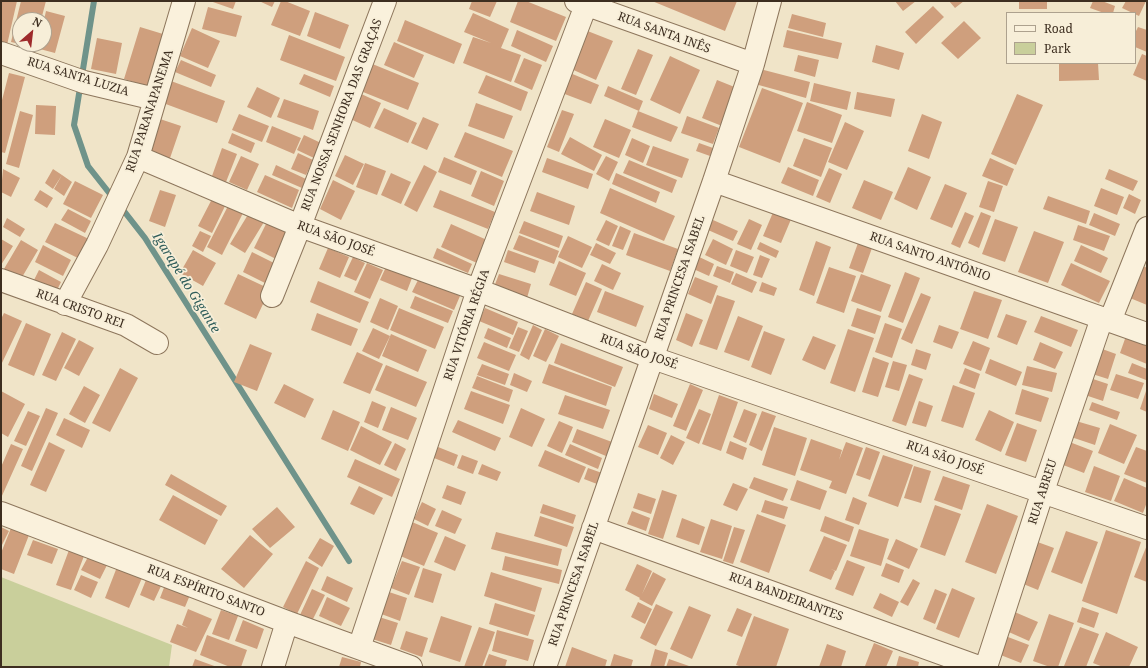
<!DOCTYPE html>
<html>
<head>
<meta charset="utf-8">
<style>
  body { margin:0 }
  #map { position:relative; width:1148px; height:668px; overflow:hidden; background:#f0e4c8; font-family:"Noto Serif",serif }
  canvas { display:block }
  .frame { position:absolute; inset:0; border:2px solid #3d2e20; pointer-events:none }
  .legend { position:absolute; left:1006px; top:12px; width:130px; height:52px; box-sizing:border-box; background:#f7eed8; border:1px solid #ada18e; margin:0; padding:5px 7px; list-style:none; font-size:12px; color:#3d2e20 }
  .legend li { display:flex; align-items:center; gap:8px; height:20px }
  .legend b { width:20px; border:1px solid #ada18e }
  .north { position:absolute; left:12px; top:12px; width:40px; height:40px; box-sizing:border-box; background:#f7eed8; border:1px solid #ada18e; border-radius:50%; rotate:28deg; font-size:11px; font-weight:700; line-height:16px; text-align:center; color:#3d2e20 }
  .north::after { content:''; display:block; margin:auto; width:14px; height:18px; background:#9e2a2b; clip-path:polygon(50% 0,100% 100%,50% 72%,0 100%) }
</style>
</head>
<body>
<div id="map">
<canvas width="1148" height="668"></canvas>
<div class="frame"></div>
<ul class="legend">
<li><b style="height:5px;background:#faf1dc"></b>Road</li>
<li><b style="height:11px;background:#c9cf9b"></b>Park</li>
</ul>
<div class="north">N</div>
</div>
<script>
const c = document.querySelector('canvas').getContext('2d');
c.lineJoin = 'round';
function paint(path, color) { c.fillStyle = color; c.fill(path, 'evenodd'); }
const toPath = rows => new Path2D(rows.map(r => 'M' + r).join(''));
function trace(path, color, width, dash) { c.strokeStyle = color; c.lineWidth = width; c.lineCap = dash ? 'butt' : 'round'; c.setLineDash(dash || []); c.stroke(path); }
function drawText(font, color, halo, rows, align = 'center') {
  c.font = font + ' "Noto Serif",serif'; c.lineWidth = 3.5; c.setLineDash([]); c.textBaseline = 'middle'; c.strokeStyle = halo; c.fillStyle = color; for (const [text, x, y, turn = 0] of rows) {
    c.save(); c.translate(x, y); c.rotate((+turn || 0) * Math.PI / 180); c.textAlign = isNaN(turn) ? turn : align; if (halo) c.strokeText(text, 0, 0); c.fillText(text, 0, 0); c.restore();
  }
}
const green = toPath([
  [1,577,172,645,169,667,1,667]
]);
const stream = toPath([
  [94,1,74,125,88,166,114,199],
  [120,206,145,238,349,561]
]);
const building = toPath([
  [1,1,17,1,7,45,1,44],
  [21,1,46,1,41,20,20,20,20,44,11,42],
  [210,1,236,1,233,9],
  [259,1,275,1,272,7],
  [281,1,285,1,310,11,300,36,271,25],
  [472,1,497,1,490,17,469,9],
  [518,1,526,1,566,17,556,41,510,22],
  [652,1,737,1,725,31],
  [895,1,916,1,903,11],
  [949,1,964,1,955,8],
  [1019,1,1047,1,1047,9,1019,9],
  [1093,1,1102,1,1115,6,1113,13,1104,13,1090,8],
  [1126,1,1146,1,1139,16,1122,8],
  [933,6,944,17,916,44,905,32],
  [208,7,242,16,236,37,202,29],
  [46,11,65,16,55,53,36,48,37,44,44,44,44,20],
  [315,12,349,25,340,49,307,36],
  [473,13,509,29,501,48,521,55,511,82,463,63,473,37,491,43,464,32],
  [792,14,826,23,823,37,788,28],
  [405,20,462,44,454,64,397,41],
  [964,21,981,38,958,59,941,43],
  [140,27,163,34,147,86,124,79],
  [1138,27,1147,30,1147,52,1135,47,1135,33],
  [192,28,220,41,208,68,180,56],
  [517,30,553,46,546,62,511,46],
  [585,30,613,41,596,80,569,68],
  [787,30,842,43,838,59,783,47],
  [289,35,345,57,336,81,280,60],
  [97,38,122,43,116,74,91,69],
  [394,42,424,55,414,78,384,65],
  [876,45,904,53,899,70,872,62],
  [638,49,653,55,636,95,621,89],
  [1142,54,1147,56,1147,81,1133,75],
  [798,55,819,60,815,77,794,71],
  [670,56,700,70,680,114,650,100],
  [524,58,542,65,532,90,514,82],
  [181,60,216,75,211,87,175,72],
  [370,63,419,83,408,110,358,90],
  [1059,63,1098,63,1099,80,1059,81],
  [760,69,810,82,806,98,755,84],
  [9,73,25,77,5,153,1,152,1,104],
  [570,73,599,85,591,104,562,93],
  [304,74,334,86,330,97,299,84],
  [486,75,528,92,521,111,478,93],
  [717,80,737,88,722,126,702,118],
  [171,81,225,101,217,123,163,103],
  [814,83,851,92,847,110,810,101],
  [608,86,643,101,639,111,604,96],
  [257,87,280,98,271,118,247,107],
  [762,88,803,103,780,163,739,147],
  [857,92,895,99,891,117,854,109],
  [359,93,381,103,370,128,348,118],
  [1017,94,1043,105,1016,165,991,154],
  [284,99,319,111,313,130,277,117],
  [807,102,842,115,832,143,797,131],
  [476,103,513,116,504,139,468,126],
  [36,105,56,106,55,135,35,134],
  [384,108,417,123,408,143,374,128],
  [562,110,574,114,559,152,547,147],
  [20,111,33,115,19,168,6,164],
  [638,111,678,127,671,142,632,127],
  [239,114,269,126,262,142,232,130],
  [922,114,942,122,929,159,908,151],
  [687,116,719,128,713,144,681,133],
  [154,117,181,126,169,161,142,152],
  [423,117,439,124,427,150,411,143],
  [605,119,631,130,619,158,593,147],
  [845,122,864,131,847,170,828,162],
  [272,126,301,138,294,154,266,142],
  [465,132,513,151,502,177,454,157],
  [232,133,255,143,251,153,228,143],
  [304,135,321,143,314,158,297,150],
  [570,137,602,155,594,171,561,154],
  [632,138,650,146,643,163,625,155],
  [804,138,832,148,821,177,793,166],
  [699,143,713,148,710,156,696,151],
  [653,146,689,159,682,178,646,165],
  [222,148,237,154,226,182,212,176],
  [298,153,313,160,306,175,291,169],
  [345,155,364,164,353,185,335,176],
  [241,156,259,164,247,190,229,182],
  [606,156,618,162,609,181,596,174],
  [444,157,477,171,471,185,438,172],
  [547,158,593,174,588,189,542,172],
  [990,158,1014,169,1007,186,982,176],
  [629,160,677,180,672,193,623,173],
  [365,163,386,171,377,195,356,187],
  [276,165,306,179,302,188,272,175],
  [424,165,437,172,417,212,404,205],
  [788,167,819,180,813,196,781,183],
  [908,167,931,177,917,210,894,199],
  [829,168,842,174,830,203,816,197],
  [3,169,20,178,11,197,1,192],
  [53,169,62,175,53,189,45,183],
  [1109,169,1138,181,1133,191,1105,179],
  [481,171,504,181,494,206,471,196],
  [391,173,411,182,401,204,381,195],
  [616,173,660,192,656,203,612,184],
  [62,175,72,182,64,196,54,189],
  [265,175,299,190,292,208,257,192],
  [333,180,355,191,341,220,320,209],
  [864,180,893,192,881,220,852,208],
  [75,181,103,195,91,218,63,204],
  [988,181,1003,186,994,212,979,207],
  [945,184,967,193,952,228,930,219],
  [610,188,675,216,664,241,600,213],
  [1101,188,1124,197,1117,215,1094,206],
  [40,190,53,198,47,208,34,200],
  [160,190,176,195,165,227,149,221],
  [440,190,495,212,488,229,433,207],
  [537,192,575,206,569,225,530,211],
  [1129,194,1141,200,1135,214,1123,208],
  [1048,196,1090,211,1086,224,1043,209],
  [213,197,226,204,212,233,198,226],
  [228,206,243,213,222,255,207,247],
  [68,209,91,221,85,233,61,220],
  [774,210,792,217,781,243,763,236],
  [965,212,974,216,960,248,951,244],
  [981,212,991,216,979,248,968,243],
  [249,213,264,222,245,253,230,244],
  [1094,213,1120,224,1115,236,1089,225],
  [7,218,25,229,20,237,3,227],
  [749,219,762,225,751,250,737,244],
  [995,219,1018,227,1005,262,982,254],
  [606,220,618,226,609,246,596,240],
  [713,220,738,231,733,241,708,230],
  [524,221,563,236,559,248,519,233],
  [267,222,291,235,278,260,254,248],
  [55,223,91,240,82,260,45,242],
  [451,224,487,240,477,263,441,247],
  [1078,225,1110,236,1104,251,1073,240],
  [620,226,631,231,623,250,612,246],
  [200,231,211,236,203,252,192,246],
  [1034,231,1064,242,1048,283,1018,272],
  [634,233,678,249,670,271,626,255],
  [519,235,559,251,554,264,513,249],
  [568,236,592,247,582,268,558,257],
  [1,239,13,246,1,265],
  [713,239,733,249,726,265,705,255],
  [21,240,38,250,18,284,1,274],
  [816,241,831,247,814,296,799,290],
  [760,242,779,251,776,258,757,249],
  [596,243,616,253,610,264,590,255],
  [858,243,872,248,863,273,849,268],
  [43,245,71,260,63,276,35,262],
  [1081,245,1108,258,1101,273,1074,261],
  [328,248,349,257,340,278,319,269],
  [437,248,472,264,468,273,433,258],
  [193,250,216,263,203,286,180,273],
  [508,250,539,261,535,273,504,262],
  [736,250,754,257,747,273,730,266],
  [252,252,276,264,267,284,243,272],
  [695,255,714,264,709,276,689,267],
  [760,255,770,259,762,278,753,275],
  [353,257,365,263,356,281,344,276],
  [559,261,586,273,576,296,549,285],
  [367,263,383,270,370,299,354,292],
  [1071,263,1110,281,1099,303,1061,285],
  [602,264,621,273,613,290,594,281],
  [717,266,734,272,730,283,713,276],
  [1143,266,1147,268,1147,305,1130,298],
  [386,267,412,278,407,291,380,280],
  [829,267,856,276,844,313,816,303],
  [39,270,61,282,54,296,32,284],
  [905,272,920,278,903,323,888,317],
  [736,273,757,282,752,293,731,284],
  [238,274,270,289,256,319,224,304],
  [499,274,531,284,527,298,494,287],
  [861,274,891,285,881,312,851,301],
  [695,277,718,286,711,304,688,294],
  [419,278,460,296,454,310,412,292],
  [318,281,369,302,360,323,310,302],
  [586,282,602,289,588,321,572,314],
  [762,282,777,288,774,296,759,291],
  [605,291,644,306,636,327,597,312],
  [974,291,1002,300,988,339,960,329],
  [921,293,931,297,912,344,901,339],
  [717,295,735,301,717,350,699,344],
  [415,296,453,311,448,323,410,308],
  [380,298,398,306,388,330,370,322],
  [399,308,444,327,435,349,390,330],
  [485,308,518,322,513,335,479,321],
  [857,308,881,316,875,334,851,326],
  [4,313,22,321,1,365,1,319],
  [317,313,358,329,351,346,311,330],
  [686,313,703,320,692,347,676,340],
  [1006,314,1027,321,1017,345,997,337],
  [738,316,763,326,749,361,724,352],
  [1041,316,1078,330,1071,347,1034,332],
  [26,323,51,334,34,376,8,365],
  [885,323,902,329,892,358,875,352],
  [533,325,542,330,529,360,520,355],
  [939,325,959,332,952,349,933,342],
  [518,327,528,331,519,352,509,348],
  [373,328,390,336,379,359,362,351],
  [488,328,511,338,507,348,484,338],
  [545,329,559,336,546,362,533,356],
  [848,329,874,338,855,392,830,383],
  [764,331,785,339,771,375,751,367],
  [62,332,76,339,56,381,42,375],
  [391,334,427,350,418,372,382,356],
  [813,336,836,345,825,370,802,360],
  [1126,336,1147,344,1147,364,1120,353],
  [79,340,94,348,79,376,64,368],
  [973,341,990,348,981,371,963,364],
  [484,342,516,355,509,371,477,358],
  [1040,342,1063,352,1055,369,1033,360],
  [561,343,623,367,615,387,554,363],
  [250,344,272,353,257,391,234,382],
  [1094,346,1116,354,1108,379,1086,372],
  [916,349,931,354,926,370,911,365],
  [357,352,383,364,370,394,343,383],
  [873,357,889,363,878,397,862,392],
  [990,359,1022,372,1016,386,985,373],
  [893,361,907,365,899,391,885,387],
  [1132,363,1147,369,1146,380,1128,373],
  [482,364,509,374,505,385,477,375],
  [549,364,612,387,606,406,542,383],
  [386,365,427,382,416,407,375,390],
  [1027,366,1057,373,1052,392,1022,385],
  [120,368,138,378,110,432,92,423],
  [965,368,980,374,975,389,959,383],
  [514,373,532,381,527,392,510,385],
  [909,374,923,379,906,426,892,421],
  [1116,374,1144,383,1138,399,1110,390],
  [477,376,513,390,509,402,472,388],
  [1084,376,1108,384,1103,401,1079,393],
  [284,384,314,399,305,418,274,403],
  [690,384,703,390,686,431,673,426],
  [953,385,975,393,963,428,941,421],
  [84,386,100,395,85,423,69,414],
  [1147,388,1147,412,1140,409],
  [1022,389,1049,398,1041,422,1015,414],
  [1,391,25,404,8,437,1,433],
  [471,391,510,405,503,424,464,409],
  [654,394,678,404,672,418,649,409],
  [565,395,610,410,603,429,558,414],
  [719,395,738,402,721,451,702,444],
  [372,401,386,407,378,428,364,422],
  [919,401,933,406,926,427,912,423],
  [1092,402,1120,412,1117,420,1089,410],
  [391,407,417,418,408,440,382,430],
  [46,408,58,413,32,471,21,466],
  [521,408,545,419,532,447,509,437],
  [699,409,711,414,699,444,686,438],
  [744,409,757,414,746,443,733,437],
  [333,410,360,422,348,451,321,439],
  [989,410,1014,422,1001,452,975,440],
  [28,411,40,416,26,446,14,441],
  [762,411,776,416,762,451,749,445],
  [64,418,90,430,82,448,56,435],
  [458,420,501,438,495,451,452,432],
  [559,421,573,427,562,453,547,446],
  [1076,421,1100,428,1095,445,1071,437],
  [1017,423,1037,430,1026,462,1005,455],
  [1110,424,1137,435,1124,464,1098,453],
  [648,425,667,433,658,455,638,447],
  [361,426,392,442,380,465,350,450],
  [774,427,807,438,795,476,762,465],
  [577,429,612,442,606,456,572,442],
  [671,435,685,442,673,465,660,458],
  [811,439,842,450,839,460,846,442,863,448,846,494,829,488,832,481,800,470],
  [730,441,747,448,743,460,726,453],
  [1067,441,1093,451,1084,473,1058,463],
  [49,442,65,450,46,492,30,485],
  [395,443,406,449,396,471,384,465],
  [11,444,23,449,1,498,1,467],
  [570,444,602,458,598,469,565,455],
  [438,447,458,455,454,466,434,458],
  [866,447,880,452,870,480,856,475],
  [1136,447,1147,451,1147,483,1124,474],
  [545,450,586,467,579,483,538,466],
  [462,455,478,461,473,474,457,468],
  [883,455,913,465,898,507,868,496],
  [355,459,400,479,392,497,347,477],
  [482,464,501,472,497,481,478,474],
  [914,466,931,471,921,503,904,498],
  [1094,466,1120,476,1111,501,1085,492],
  [588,468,602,473,597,484,584,479],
  [171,474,227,506,221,516,165,485],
  [943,476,970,485,962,510,934,500],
  [754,477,788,489,783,501,749,488],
  [1124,478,1147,488,1147,502,1143,513,1114,501],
  [797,480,827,491,820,510,790,500],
  [733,483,748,489,737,511,723,505],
  [447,485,466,492,461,505,442,498],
  [359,486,383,498,374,515,350,504],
  [662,490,677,495,663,539,648,534],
  [638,493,656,499,651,514,633,508],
  [173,495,218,520,205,545,159,520],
  [853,497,867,503,859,525,845,520],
  [765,500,788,507,784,519,761,512],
  [422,502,436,509,428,526,414,519],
  [543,504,576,515,573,524,540,513],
  [987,504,1018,516,996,574,965,562],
  [935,505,961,514,945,556,920,547],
  [277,507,295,527,270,548,252,529],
  [442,510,462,519,455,534,435,526],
  [632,511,650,518,646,531,627,524],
  [757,514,786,525,769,573,740,562],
  [540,516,574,527,567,547,534,536],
  [825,516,854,527,849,542,820,531],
  [682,518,705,527,699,545,676,537],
  [711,519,732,526,722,559,700,552],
  [412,522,438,533,424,566,398,555],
  [1,527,9,531,1,547],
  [734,527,745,530,733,564,723,561],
  [11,528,29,535,14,574,1,569,1,553],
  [859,529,889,539,881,566,850,556],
  [1106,530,1141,542,1117,614,1082,601],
  [1066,531,1098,542,1082,584,1051,572],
  [496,532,562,549,558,566,491,549],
  [250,535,273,554,244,588,221,569],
  [445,536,466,545,455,571,434,562],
  [824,536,847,545,836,571,831,569,835,571,831,580,809,571],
  [320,538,334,546,322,567,308,558],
  [896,539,918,549,909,569,887,559],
  [33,540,58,549,52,564,27,555],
  [1032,540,1054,548,1038,590,1016,581],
  [1147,545,1147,582,1134,577],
  [69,550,84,556,71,590,56,585],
  [505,556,562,570,559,584,502,570],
  [88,557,107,565,100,579,81,570],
  [847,560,865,567,853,596,835,589],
  [306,561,319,568,297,614,283,607],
  [402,561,420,567,409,595,391,588],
  [886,563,904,570,899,583,881,576],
  [637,564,652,571,642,594,653,572,666,579,652,606,639,599,640,598,625,590],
  [117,567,142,578,129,608,105,598],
  [423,568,442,574,433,603,414,597],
  [491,572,542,588,535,612,484,596],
  [81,575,98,582,91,598,74,590],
  [327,576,353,588,347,602,321,590],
  [913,579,920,583,908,606,900,602],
  [146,580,161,586,154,601,140,595],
  [165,585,190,595,185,607,160,598],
  [952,588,975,598,959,638,936,629],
  [312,589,325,595,312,621,300,615],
  [935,589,947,594,935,624,923,619],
  [383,590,407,598,400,621,376,612],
  [880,593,899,602,892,617,873,608],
  [327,597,350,608,341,626,319,616],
  [638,602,652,609,645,624,631,617],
  [495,603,535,615,528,636,489,624],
  [656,604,673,612,656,646,640,638],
  [689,606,711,615,692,659,670,649],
  [1082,607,1099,613,1094,628,1077,622],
  [737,608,752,614,742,637,727,631],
  [188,609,212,619,196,652,170,642,177,624,188,628,182,625],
  [221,610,238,616,229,640,212,634],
  [1010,610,1038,622,1029,641,1002,629],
  [1049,614,1074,623,1058,667,1050,667,1033,661],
  [376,616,398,623,391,645,369,638],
  [441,616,472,626,460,662,429,652],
  [754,616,789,629,776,667,742,667,736,665],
  [243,620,264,629,257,649,235,641],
  [479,627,495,632,482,667,464,667],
  [1080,627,1099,634,1086,667,1068,667,1064,666],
  [497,630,534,640,528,661,492,651],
  [406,631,428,638,422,657,400,649],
  [1106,632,1138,647,1129,667,1103,667,1093,663],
  [1000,634,1029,645,1021,663,993,652],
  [207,635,247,650,241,667,230,667,200,655],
  [874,643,893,651,886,667,865,666],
  [827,644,846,651,841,667,819,667],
  [572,647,607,660,605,667,565,667],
  [655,649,668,653,664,667,650,667],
  [489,654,507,660,505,667,484,667],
  [614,654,633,660,631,667,610,667],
  [899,656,919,662,918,667,896,667],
  [342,657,361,662,360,667,339,667],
  [195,659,217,667,192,667],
  [669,659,689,666,688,667,666,667]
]);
const minor = toPath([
  [576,1,753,64],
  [1,53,84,82,155,99],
  [138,157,300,226,478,290,653,358,1147,528],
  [714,181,1147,334],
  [1,280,126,325,157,343],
  [272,296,300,226,385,1],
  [65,304,97,245,138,157,184,1],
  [1110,321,1147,228],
  [1,513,287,622,411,667],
  [593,528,979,667],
  [359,648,478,290,586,5],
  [273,667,287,622],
  [545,667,714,181,753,64,770,1],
  [986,667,1043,491,1102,318]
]);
const streetNames = [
  ["RUA SANTA INÊS",664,33,20],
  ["RUA SANTA LUZIA",78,77,17],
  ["RUA PARANAPANEMA",150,111,-72],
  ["RUA NOSSA SENHORA DAS GRAÇAS",342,115,-69],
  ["RUA SÃO JOSÉ",336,239,20],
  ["RUA SANTO ANTÔNIO",930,257,19],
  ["RUA PRINCESA ISABEL",680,278,-71],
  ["RUA CRISTO REI",80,309,20],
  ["RUA VITÓRIA RÉGIA",467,325,-71],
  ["RUA SÃO JOSÉ",639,352,20],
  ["RUA SÃO JOSÉ",945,458,19],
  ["RUA ABREU",1043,492,-72],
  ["RUA PRINCESA ISABEL",574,584,-71],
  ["RUA ESPÍRITO SANTO",206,591,21],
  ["RUA BANDEIRANTES",786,597,20]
];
const waterNames = [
  ["Igarapé do Gigante",186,283,58]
];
paint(green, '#c9cf9b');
trace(stream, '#6f938a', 6);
paint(building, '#cf9f7d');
trace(minor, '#8d765c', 24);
trace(minor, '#faf1dc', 22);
drawText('12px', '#3d2e20', '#f7eed8', streetNames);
drawText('italic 13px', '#2f5d5a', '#f7eed8', waterNames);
</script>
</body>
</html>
